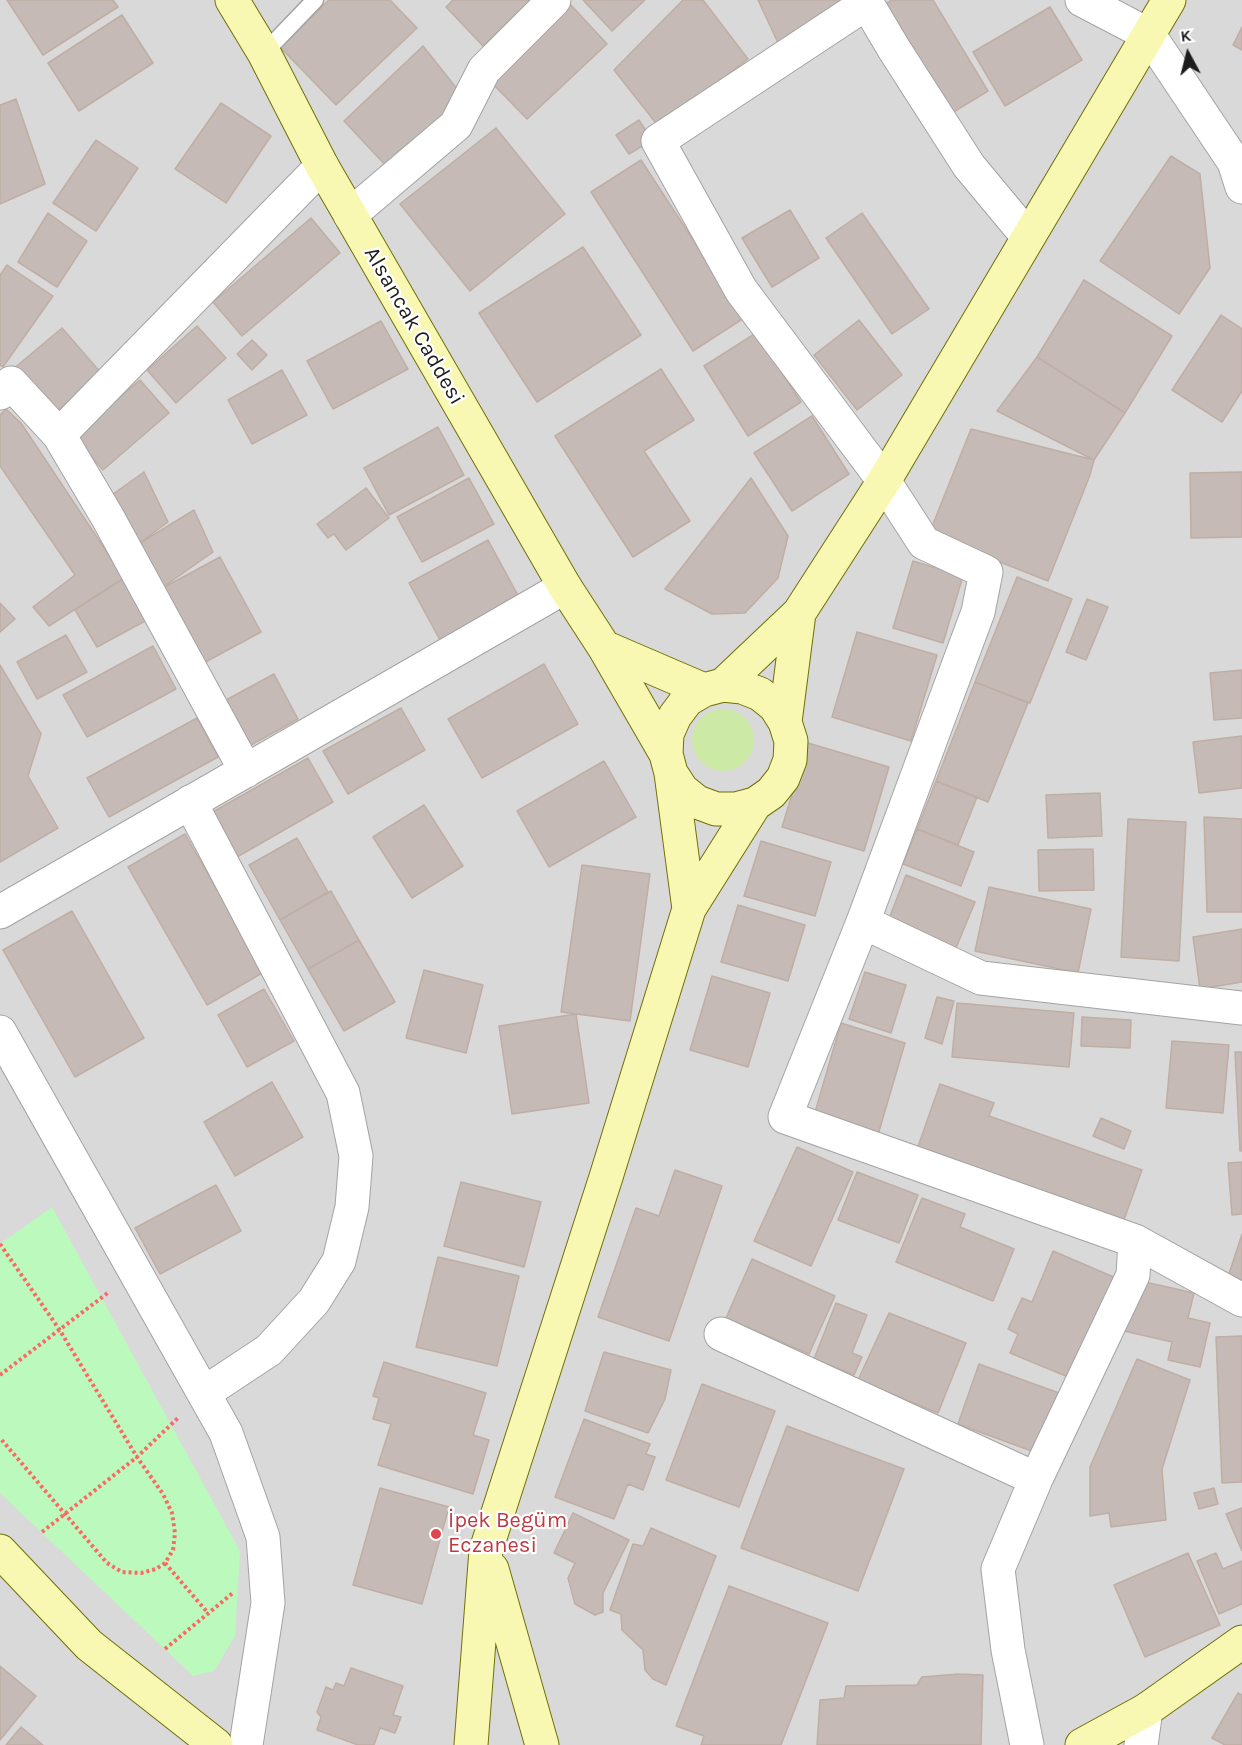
<!DOCTYPE html>
<html>
<head>
<meta charset="utf-8">
<style>
  body { margin:0 }
  #map { position:relative; width:1242px; height:1745px; overflow:hidden; background:#ede8e1; font-family:Karla,sans-serif }
  canvas { display:block }
  .north { position:absolute; left:1158px; top:24px; width:60px; height:60px; -webkit-text-stroke:4px #fff; paint-order:stroke; rotate:353deg; font-size:16px; font-weight:700; line-height:24px; text-align:center; color:#1c1c1c }
  .north::after { content:''; display:block; margin:auto; width:21px; height:27px; background:#1c1c1c; clip-path:polygon(50% 0,100% 100%,50% 72%,0 100%) }
</style>
</head>
<body>
<div id="map">
<canvas width="1242" height="1745"></canvas>
<div class="north">K</div>
</div>
<script>
const c = document.querySelector('canvas').getContext('2d');
c.lineJoin = 'round';
function paint(path, color) { c.fillStyle = color; c.fill(path, 'evenodd'); }
const toPath = rows => new Path2D(rows.map(r => 'M' + r).join(''));
function trace(path, color, width, dash) { c.strokeStyle = color; c.lineWidth = width; c.lineCap = dash ? 'butt' : 'round'; c.setLineDash(dash || []); c.stroke(path); }
function drawText(font, color, halo, rows, align = 'center') {
  c.font = font + ' Karla,sans-serif'; c.lineWidth = 4.5; c.setLineDash([]); c.textBaseline = 'middle'; c.strokeStyle = halo; c.fillStyle = color; for (const [text, x, y, turn = 0] of rows) {
    c.save(); c.translate(x, y); c.rotate((+turn || 0) * Math.PI / 180); c.textAlign = isNaN(turn) ? turn : align; if (halo) c.strokeText(text, 0, 0); c.fillText(text, 0, 0); c.restore();
  }
}
const residential = toPath([
  [0,0,1242,0,1242,1745,0,1745]
]);
const grass = toPath([
  '692 740a31 31 0 1 1 62 0a31 31 0 1 1-62 0Z'
]);
const park = toPath([
  [52,1207,240,1551,235,1636,214,1671,193,1676,0,1493,0,1244]
]);
const building = toPath([
  [7,0,113,0,118,7,43,55,7,0],
  [329,0,390,0,417,28,336,105,280,47,329,0],
  [453,0,531,0,483,46,446,7,453,0],
  [583,0,645,0,612,31,583,0],
  [683,0,703,0,748,59,659,127,614,70,683,0],
  [758,0,842,0,848,13,779,45,758,0],
  [892,0,933,0,988,91,947,116,882,6,892,0],
  [570,4,607,44,527,119,489,80,570,4],
  [1050,7,1082,60,1005,106,973,52,1050,7],
  [122,15,153,63,79,111,48,63,122,15],
  [1242,27,1242,50,1233,45,1242,27],
  [423,46,462,95,389,169,344,121,423,46],
  [16,99,45,184,0,204,0,105,16,99],
  [221,103,271,136,226,203,175,169,221,103],
  [639,120,652,140,629,154,616,135,639,120],
  [496,128,565,214,470,291,400,204,496,128],
  [96,140,138,168,96,231,53,203,96,140],
  [1171,156,1200,174,1210,268,1179,314,1100,261,1171,156],
  [641,160,744,318,693,351,591,192,641,160],
  [790,210,819,258,772,287,742,238,790,210],
  [48,213,87,241,57,287,18,262,48,213],
  [862,213,929,309,892,334,826,238,862,213],
  [311,218,340,253,242,336,213,302,311,218],
  [583,247,641,335,537,402,479,313,583,247],
  [7,265,53,296,3,367,0,365,0,275,7,265],
  [1084,280,1172,336,1125,413,1037,357,1084,280],
  [1221,315,1242,329,1242,391,1222,422,1172,390,1221,315],
  [859,320,902,375,857,410,814,355,859,320],
  [381,321,408,369,333,409,307,361,381,321],
  [197,326,226,358,176,403,147,370,197,326],
  [62,328,102,374,51,416,12,370,62,328],
  [756,333,801,402,748,436,704,366,756,333],
  [252,340,267,355,252,370,237,354,252,340],
  [1037,357,1125,413,1094,460,997,411,1037,357],
  [661,369,694,420,644,451,690,521,633,557,555,436,661,369],
  [282,370,307,415,252,444,228,400,282,370],
  [140,380,169,413,103,470,74,436,140,380],
  [6,409,21,423,124,578,49,626,33,607,75,575,0,466,0,415,6,409],
  [812,416,849,474,792,511,754,453,812,416],
  [438,427,464,475,389,515,364,468,438,427],
  [971,429,1094,460,1090,475,1048,581,929,534,971,429],
  [144,472,168,522,137,545,106,499,144,472],
  [1242,472,1242,537,1191,538,1190,473,1242,472],
  [469,478,494,524,422,562,397,517,469,478],
  [751,478,788,536,778,578,745,613,712,614,665,589,751,478],
  [366,488,389,518,346,550,334,534,328,538,317,524,366,488],
  [194,510,213,552,159,590,137,545,194,510],
  [488,540,520,599,441,642,409,583,488,540],
  [220,557,261,632,200,665,159,590,220,557],
  [913,561,963,576,943,643,893,628,913,561],
  [1017,577,1072,599,1030,703,975,682,1017,577],
  [124,578,147,620,97,647,75,610,124,578],
  [1087,599,1108,607,1086,660,1066,652,1087,599],
  [0,603,15,619,0,632,0,603],
  [857,632,937,655,911,741,832,717,857,632],
  [66,635,87,672,37,699,17,662,66,635],
  [153,646,176,689,87,737,63,695,153,646],
  [544,664,578,724,482,778,448,719,544,664],
  [0,665,41,734,28,776,58,828,0,862,0,665],
  [1242,670,1242,718,1214,720,1210,673,1242,670],
  [274,674,298,719,251,745,226,700,274,674],
  [975,682,1028,703,988,802,936,781,975,682],
  [401,708,425,750,348,794,323,751,401,708],
  [197,718,218,757,109,817,87,778,197,718],
  [1242,736,1242,788,1199,793,1193,742,1242,736],
  [808,743,889,767,864,851,782,827,808,743],
  [308,758,333,802,237,857,211,813,308,758],
  [604,761,636,817,549,867,517,811,604,761],
  [936,781,977,797,958,845,917,829,936,781],
  [1100,793,1102,836,1048,838,1046,795,1100,793],
  [424,805,463,866,412,898,373,837,424,805],
  [1204,817,1242,819,1242,912,1207,912,1204,817],
  [1128,819,1186,822,1179,961,1121,957,1128,819],
  [917,829,974,852,961,886,903,864,917,829],
  [185,834,264,972,207,1005,128,867,185,834],
  [297,838,328,892,280,920,249,865,297,838],
  [761,841,831,862,815,916,744,896,761,841],
  [1093,849,1094,890,1039,891,1038,850,1093,849],
  [582,865,650,874,630,1021,561,1012,582,865],
  [906,875,975,902,956,948,888,921,906,875],
  [989,887,1091,909,1078,973,975,951,989,887],
  [331,891,359,940,308,969,280,920,331,891],
  [738,905,805,925,788,981,721,962,738,905],
  [72,911,144,1038,75,1077,3,950,72,911],
  [1242,929,1242,982,1200,989,1193,937,1242,929],
  [359,940,395,1002,344,1031,308,969,359,940],
  [424,970,483,985,466,1053,406,1038,424,970],
  [865,972,906,985,891,1033,849,1019,865,972],
  [712,976,770,993,748,1067,690,1050,712,976],
  [264,989,294,1041,247,1067,218,1015,264,989],
  [937,997,954,1001,942,1044,925,1038,937,997],
  [957,1003,1074,1013,1069,1067,952,1057,957,1003],
  [576,1014,589,1103,512,1114,499,1026,576,1014],
  [1082,1017,1131,1020,1130,1048,1081,1046,1082,1017],
  [841,1023,905,1043,875,1145,811,1126,841,1023],
  [1172,1041,1229,1045,1223,1113,1166,1108,1172,1041],
  [1235,1052,1242,1052,1242,1151,1240,1151,1235,1052],
  [272,1082,303,1137,235,1176,204,1122,272,1082],
  [940,1084,994,1103,989,1116,1142,1170,1121,1228,915,1155,940,1084],
  [1101,1118,1131,1131,1124,1149,1093,1136,1101,1118],
  [797,1147,853,1172,811,1266,754,1241,797,1147],
  [1242,1162,1242,1214,1232,1215,1228,1163,1242,1162],
  [675,1170,722,1186,669,1341,598,1317,636,1208,659,1216,675,1170],
  [857,1172,918,1195,899,1243,838,1220,857,1172],
  [461,1182,541,1202,524,1267,444,1246,461,1182],
  [216,1185,241,1231,160,1274,135,1228,216,1185],
  [922,1198,965,1214,960,1227,1014,1249,993,1301,896,1262,922,1198],
  [1242,1234,1242,1289,1226,1283,1242,1234],
  [1053,1251,1116,1278,1073,1379,1010,1353,1018,1334,1008,1329,1022,1298,1032,1302,1053,1251],
  [438,1257,519,1276,497,1366,416,1347,438,1257],
  [752,1259,835,1296,809,1354,726,1318,752,1259],
  [1136,1280,1194,1293,1188,1318,1210,1323,1200,1367,1168,1360,1172,1342,1124,1331,1136,1280],
  [836,1303,867,1315,852,1353,862,1357,854,1375,814,1359,836,1303],
  [889,1313,966,1343,938,1413,858,1380,889,1313],
  [1242,1336,1242,1482,1222,1483,1216,1337,1242,1336],
  [604,1352,671,1370,665,1399,648,1433,585,1411,604,1352],
  [1137,1359,1190,1380,1162,1469,1166,1520,1111,1527,1109,1513,1090,1516,1090,1467,1137,1359],
  [384,1362,486,1393,473,1435,489,1440,473,1494,378,1465,391,1424,373,1419,379,1398,373,1396,384,1362],
  [979,1364,1059,1393,1037,1453,958,1424,979,1364],
  [702,1384,775,1411,739,1507,666,1480,702,1384],
  [584,1419,650,1444,646,1454,655,1457,643,1490,628,1484,614,1519,555,1497,584,1419],
  [787,1426,904,1469,858,1591,741,1548,787,1426],
  [380,1488,449,1507,422,1604,353,1585,380,1488],
  [1214,1488,1218,1504,1199,1509,1194,1493,1214,1488],
  [1242,1508,1242,1551,1226,1514,1242,1508],
  [573,1513,629,1540,603,1593,603,1612,595,1615,575,1604,568,1578,575,1563,554,1553,573,1513],
  [651,1528,716,1556,666,1685,653,1679,645,1670,643,1650,622,1630,621,1614,610,1610,633,1544,643,1546,651,1528],
  [1188,1553,1220,1625,1145,1657,1114,1585,1188,1553],
  [1216,1553,1223,1569,1242,1561,1242,1604,1219,1614,1197,1561,1216,1553],
  [729,1586,828,1623,781,1745,701,1745,704,1736,676,1726,729,1586],
  [0,1666,36,1696,0,1740,0,1666],
  [351,1668,403,1686,393,1715,401,1717,395,1733,380,1728,374,1745,358,1745,317,1730,321,1717,317,1712,326,1687,333,1690,336,1683,344,1686,351,1668],
  [958,1674,983,1675,981,1745,817,1745,820,1700,844,1698,846,1686,917,1685,922,1677,958,1674],
  [1238,1693,1242,1695,1242,1745,1225,1745,1212,1738,1238,1693],
  [21,1727,43,1745,6,1745,21,1727]
]);
const path = toPath([
  [0,1244,59,1329,137,1457,163,1494,172,1513,175,1533,173,1550,165,1563,156,1569,141,1573,122,1572,107,1563,0,1438],
  [0,1375,109,1292],
  [42,1532,137,1457,179,1417],
  [165,1563,208,1613],
  [165,1649,234,1592]
]);
const lane = toPath([
  [264,53,315,0]
]);
const street = toPath([
  [865,0,894,49,969,166,1028,237],
  [1082,0,1149,35,1234,162,1242,187],
  [867,3,658,141,741,290,884,481,924,543,986,572,978,612,863,922,785,1117,1135,1241,1133,1275,1036,1479,998,1569,1008,1650,1027,1745],
  [350,215,456,125,484,70,554,0],
  [0,393,11,383,59,435],
  [246,771,108,518,59,435,322,166],
  [190,802,343,1093,356,1156,352,1207,339,1261,314,1301,269,1350,204,1393],
  [0,912,565,587],
  [863,922,981,978,1242,1008],
  [0,1032,226,1433,263,1537,268,1603,246,1745],
  [1135,1241,1242,1300],
  [721,1334,1036,1479],
  [1141,1745,1146,1710]
]);
const secondary = toPath([
  [232,0,264,53,322,166,565,587,604,647],
  [799,613,884,481,1169,0],
  [723,685,799,613,785,722],
  [666,754,604,647,704,690,723,685,742,687,760,694,775,706,785,722,791,741,790,760,783,778,771,793,755,804,736,809,716,809,697,802,682,790,671,773,666,754,667,734,675,716,687,700,704,690],
  [671,773,689,909,755,804],
  [0,1551,89,1645,216,1745],
  [492,1569,542,1745],
  [471,1745,486,1550,606,1177,689,909],
  [1082,1745,1146,1710,1242,1642]
]);
const markers = [
  [436,1534,6,"#e0444e"]
];
const streetNames = [
  ["Alsancak Caddesi",414,326,60]
];
const healthNames = [
  ["İpek Begüm",448,1521],
  ["Eczanesi",448,1546]
];
paint(residential, '#dad9d9');
paint(grass, '#cce9a6');
paint(park, '#bcf9bd');
paint(building, '#c5bab5');
trace(building, '#bfaea4', 1.5);
trace(lane, '#a3a3a3', 19);
trace(street, '#a3a3a3', 35);
trace(secondary, '#6e7104', 35);
trace(path, '#fa6965', 4, [3, 3]);
trace(lane, '#fff', 16);
trace(street, '#fff', 33);
trace(secondary, '#f9f8b3', 33);
for (const [x, y, r, color] of markers) { const dot = new Path2D(); dot.arc(x, y, r, 0, 2 * Math.PI); c.fillStyle = color; c.fill(dot); trace(dot, '#fff', 2); }
drawText('22px', '#1c1c1c', '#fff', streetNames);
drawText('22px', '#be3a42', '#fff', healthNames, 'left');
</script>
</body>
</html>
